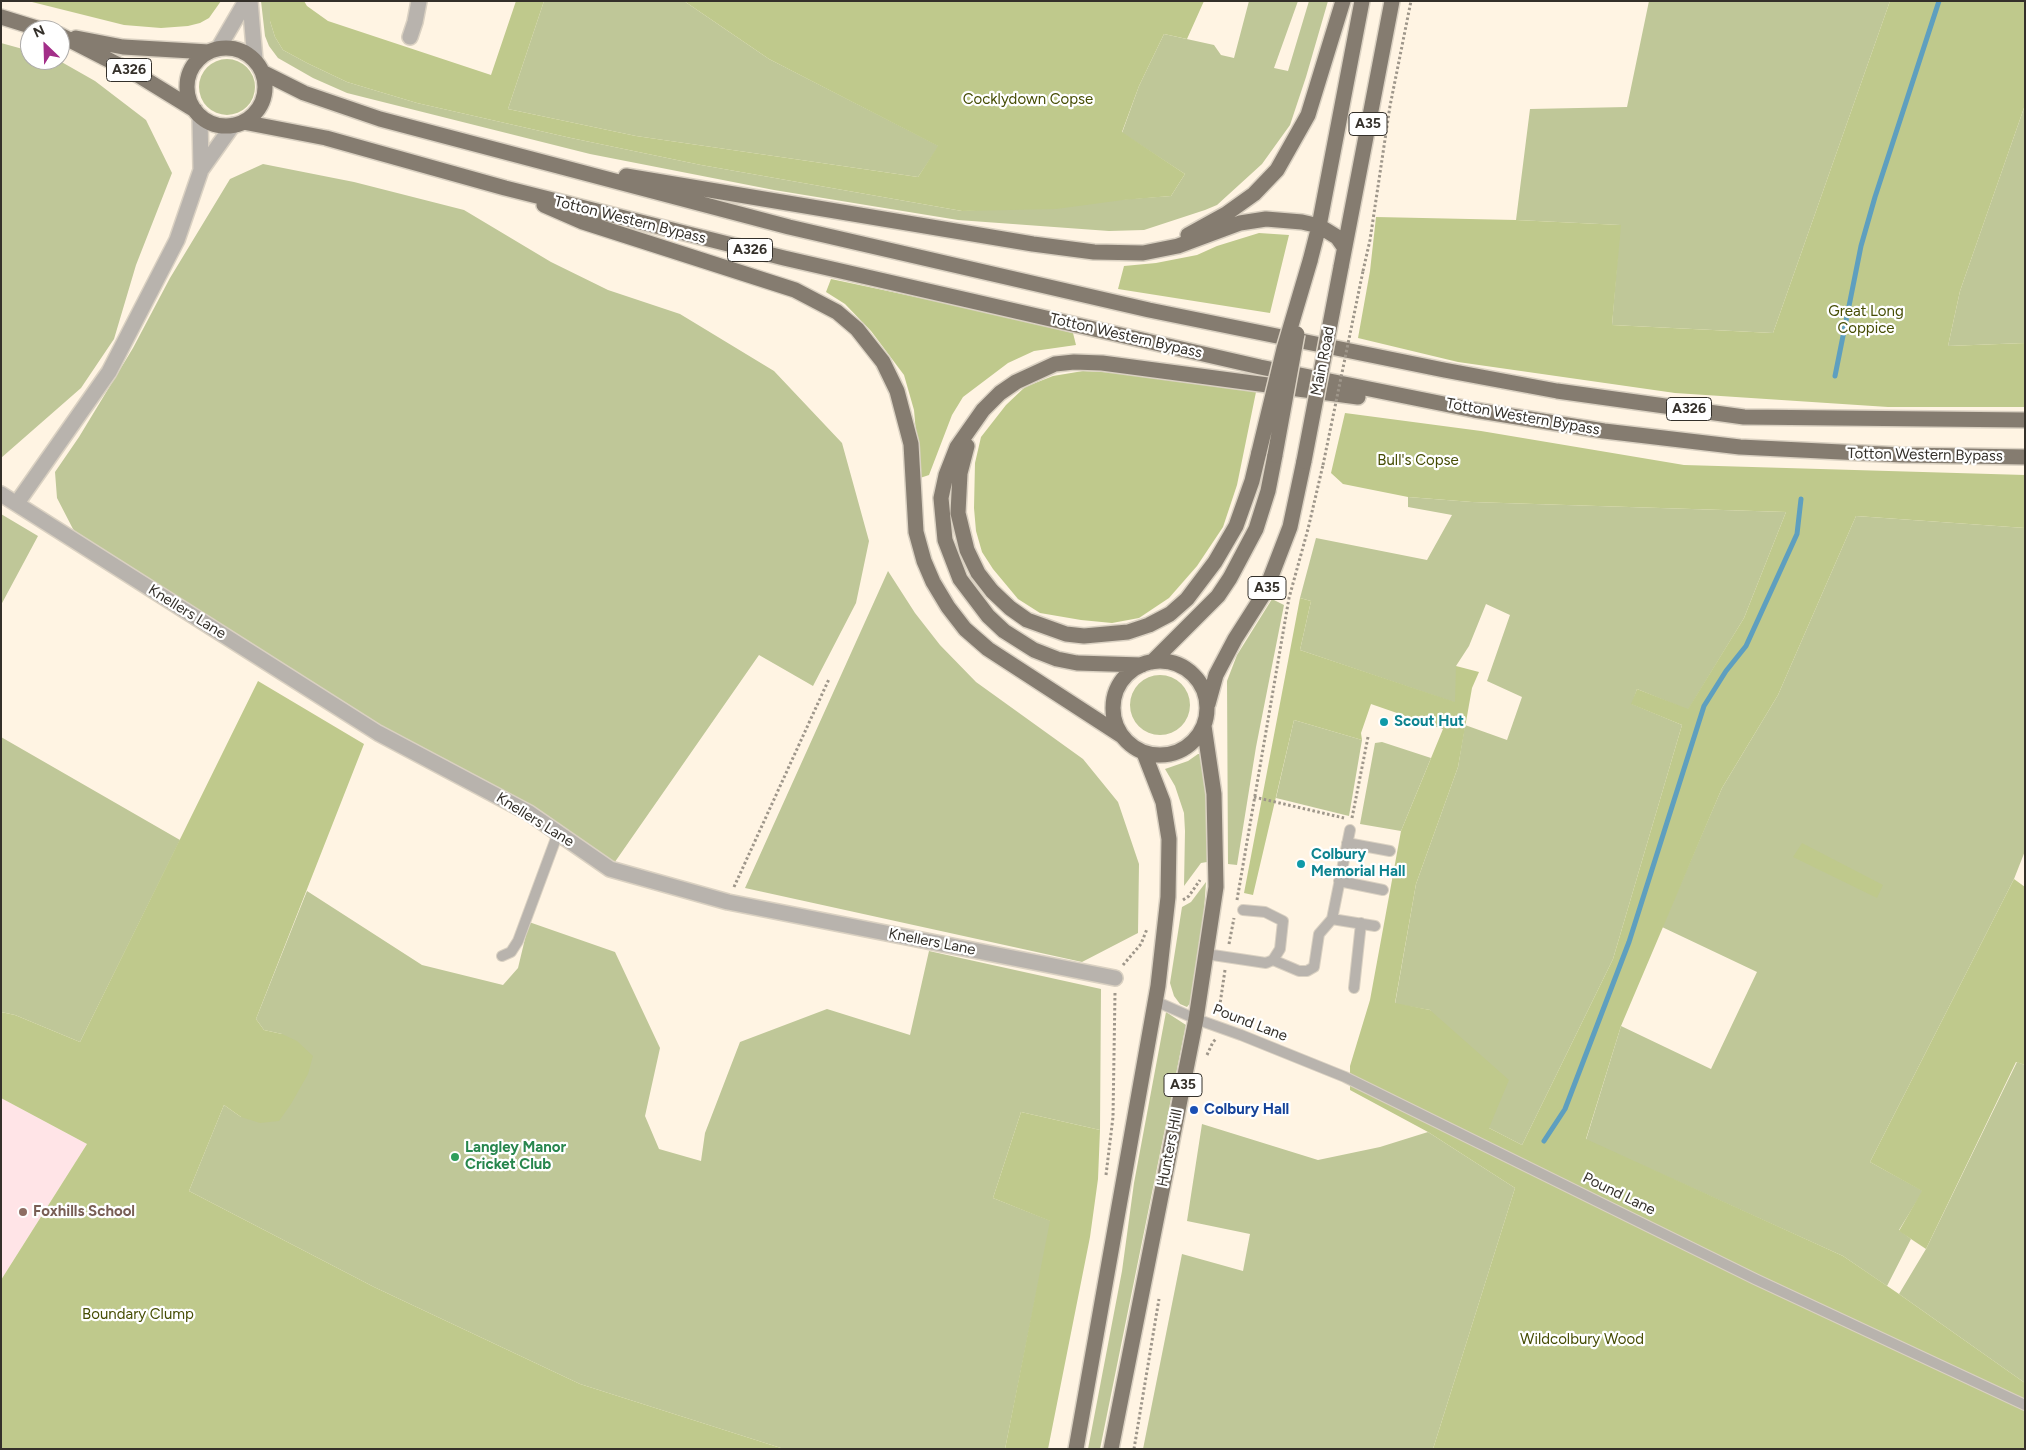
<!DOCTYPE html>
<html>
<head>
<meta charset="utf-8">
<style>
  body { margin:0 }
  #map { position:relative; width:2026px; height:1450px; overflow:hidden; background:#fff4e3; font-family:Figtree,sans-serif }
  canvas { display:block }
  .frame { position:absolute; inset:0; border:2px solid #34302a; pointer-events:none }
  .north { position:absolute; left:20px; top:20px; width:50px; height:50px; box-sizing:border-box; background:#fff; border:1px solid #aeacaa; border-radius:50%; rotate:336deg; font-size:14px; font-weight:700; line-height:20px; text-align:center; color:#34302a }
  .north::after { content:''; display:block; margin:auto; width:18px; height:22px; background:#a32f89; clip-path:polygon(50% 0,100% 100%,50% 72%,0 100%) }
</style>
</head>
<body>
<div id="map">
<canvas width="2026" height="1450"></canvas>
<div class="frame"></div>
<div class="north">N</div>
</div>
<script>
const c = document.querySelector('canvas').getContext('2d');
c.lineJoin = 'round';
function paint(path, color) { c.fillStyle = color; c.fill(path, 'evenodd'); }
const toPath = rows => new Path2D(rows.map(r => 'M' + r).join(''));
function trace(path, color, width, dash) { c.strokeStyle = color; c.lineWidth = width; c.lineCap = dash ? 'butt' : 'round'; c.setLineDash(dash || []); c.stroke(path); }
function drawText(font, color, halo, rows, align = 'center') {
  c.font = font + ' Figtree,sans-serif'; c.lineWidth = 4.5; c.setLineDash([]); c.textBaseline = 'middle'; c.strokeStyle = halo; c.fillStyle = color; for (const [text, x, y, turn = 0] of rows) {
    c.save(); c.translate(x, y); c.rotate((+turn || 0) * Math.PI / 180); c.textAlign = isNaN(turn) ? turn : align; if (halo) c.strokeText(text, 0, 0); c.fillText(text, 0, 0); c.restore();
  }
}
const education = toPath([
  [1,1098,87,1144,1,1280]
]);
const green = toPath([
  [261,1,270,1,270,21,275,37,283,50,307,63,347,82,417,103,571,138,701,165,962,211,1171,196,1185,174,1122,133,1139,86,1164,34,1214,45,1221,55,1234,58,1249,1,1298,1,1274,68,1288,71,1309,1,1328,1,1306,77,1290,125,1262,164,1217,205,1205,210,1144,230,1109,231,958,220,774,190,590,154,347,93,313,78,278,58,269,46,265,36],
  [544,1,684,1,769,59,939,146,918,177,636,136,508,109],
  [1649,1,1890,1,1773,333,1612,325,1620,225,1516,220,1530,109,1627,107],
  [1,43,30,51,30,60,58,60,95,81,146,120,172,173,136,265,114,339,81,388,1,458],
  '199 87a28 28 0 1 1 56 0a28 28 0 1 1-56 0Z',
  [2025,105,2025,343,1948,346,1960,291],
  [263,164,354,182,464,210,551,262,608,290,680,314,774,371,842,443,869,541,856,603,813,686,759,655,610,869,378,733,90,550,73,529,57,498,55,472,79,437,133,348,170,278,230,179],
  [1408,497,1472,502,1786,512,1744,618,1688,710,1637,689,1632,704,1682,725,1613,959,1522,1145,1489,1128,1430,1010,1395,1004,1416,884,1458,767,1465,725,1507,740,1522,697,1487,681,1510,615,1486,604,1469,646,1456,666,1456,703,1300,650,1311,601,1300,598,1316,538,1427,560,1452,515,1408,507],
  [1,514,38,536,1,605],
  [1856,516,2025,528,2025,851,2014,879,1870,1162,1923,1191,1899,1230,1911,1239,1887,1286,1843,1256,1586,1140,1621,1026,1711,1069,1757,972,1662,927,1722,788,1778,695],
  [888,571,915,613,940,645,976,682,1083,759,1118,802,1139,864,1138,933,1082,962,745,888],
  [1272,599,1284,605,1256,747,1237,865,1228,864,1227,681,1237,655],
  '1130 705a30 30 0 1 1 60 0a30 30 0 1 1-60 0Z',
  [1294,720,1362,740,1349,816,1276,798],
  [1,737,180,840,80,1042,15,1015,1,1012],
  [1382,742,1431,758,1401,831,1360,824,1375,743],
  [1198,754,1202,754,1210,811,1207,862,1201,863,1184,886,1185,831,1184,813,1175,786,1165,769,1188,761],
  [1206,882,1202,941,1191,1002,1187,1007,1180,1004,1174,996,1170,983,1182,907,1191,902],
  [307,891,422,965,503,985,518,968,529,922,615,952,660,1048,645,1116,659,1149,701,1161,705,1133,740,1042,827,1009,910,1035,929,951,1101,989,1100,1130,1021,1112,993,1198,1051,1221,1005,1449,784,1449,580,1384,374,1287,189,1191,224,1105,241,1117,282,1034,264,1030,256,1019],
  [1166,1012,1186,1025,1100,1449,1088,1449,1122,1271,1134,1183],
  [2017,1062,2025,1065,2025,1383,1899,1294,1926,1249],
  [1202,1124,1318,1160,1380,1147,1428,1132,1515,1188,1433,1449,1143,1449,1182,1254,1243,1271,1250,1234,1187,1221]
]);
const forest = toPath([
  [28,1,221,1,209,18,200,23,188,26,161,28,124,25],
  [270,1,304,1,307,6,328,21,491,75,516,1,544,1,508,109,636,136,918,177,938,146,769,59,684,1,1204,1,1187,39,1164,34,1139,86,1122,132,1185,174,1171,196,1123,200,1056,209,962,211,701,165,571,138,417,103,347,82,307,63,283,50,275,37,270,21],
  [1890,1,2025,1,2025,105,1960,291,1948,346,2025,343,2025,407,1888,407,1675,393,1458,362,1358,338,1370,271,1376,217,1516,220,1621,225,1612,325,1773,333],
  [1259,233,1289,235,1270,313,1118,289,1124,266,1156,263,1197,255,1217,246],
  [831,279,978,310,1073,333,1076,345,1034,351,1008,363,963,397,952,415,929,475,920,478,914,410,904,375,871,331,845,304,826,292],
  [1083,371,1141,374,1256,392,1237,485,1223,527,1197,566,1169,598,1139,618,1112,623,1081,620,1040,613,1018,599,993,569,982,552,976,531,974,508,975,463,981,437,1006,405,1025,387,1053,376],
  [1345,413,1481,431,1684,465,2025,475,2025,528,1856,516,1778,695,1722,788,1621,1026,1586,1139,1843,1256,1899,1294,2025,1383,2025,1449,1433,1449,1515,1188,1428,1132,1350,1090,1350,1066,1370,1000,1401,831,1443,729,1371,704,1361,733,1362,740,1294,720,1253,895,1244,893,1300,598,1311,601,1300,650,1455,702,1456,666,1479,672,1472,688,1458,767,1416,884,1395,1003,1430,1010,1509,1080,1489,1128,1522,1145,1613,959,1682,725,1631,704,1637,689,1688,709,1744,618,1786,512,1472,502,1408,497,1343,484,1331,473],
  [258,681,364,744,256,1019,264,1030,282,1034,297,1041,313,1056,308,1074,291,1104,279,1121,260,1123,241,1117,224,1105,189,1191,374,1287,580,1384,784,1449,1,1449,1,1280,87,1144,1,1098,1,1012,15,1015,80,1042],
  [1802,843,1883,885,1877,898,1793,857],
  [2014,879,2025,887,2025,1065,2016,1062,1926,1249,1899,1231,1922,1191,1870,1162],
  [1021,1112,1100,1130,1098,1179,1090,1237,1048,1449,1005,1449,1050,1221,993,1198]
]);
const stream = toPath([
  [1835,376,1861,246,1875,197,1939,1],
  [1544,1141,1565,1109,1629,942,1704,706,1726,671,1746,646,1797,534,1801,499]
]);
const path = toPath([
  [1363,271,1370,240,1390,106,1411,1],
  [1254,797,1344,818],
  [1352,818,1368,737],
  [734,887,829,679],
  [1183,900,1189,896,1200,880],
  [1237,900,1289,598,1308,529,1323,465],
  [1229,944,1234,918],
  [1123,965,1141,944,1147,929],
  [1225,970,1220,1004,1226,1014],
  [1207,1055,1213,1042,1216,1039],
  [1106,1175,1113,1117,1115,992],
  [1134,1449,1159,1299]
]);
const lane = toPath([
  [1347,843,1390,851],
  [1339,881,1383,890],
  [1332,919,1375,926],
  [1206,954,1266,963,1273,960,1280,949,1283,921,1265,912,1243,910],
  [502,956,511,952,518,941,558,833],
  [1273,960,1299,971,1307,971,1314,967,1319,934,1332,919,1350,830],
  [1354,988,1361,923],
  [1155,1001,1196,1019,1241,1035,1345,1077,1755,1279,2025,1405]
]);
const street = toPath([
  [250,1,255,60],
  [410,37,415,22,419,1],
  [218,49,246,1],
  [200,116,201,170],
  [1,494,378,733,529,813,610,869,728,902,1115,978],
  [17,503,109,372,177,240,201,170,233,125]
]);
const primary = toPath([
  [1,17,43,30],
  [60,35,138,75,195,110],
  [76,38,123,47,209,52],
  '187 87a39 39 0 1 1 78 0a39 39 0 1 1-78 0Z',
  [262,72,304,93,380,119,789,227,1149,310,1444,370,1557,391,1744,417,2025,420],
  [243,122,326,138,505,188,784,258,1260,367,1474,410,1604,431,1740,447,1902,455,2025,457],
  [626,176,1033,244,1094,252,1143,253,1178,246,1240,223,1266,219,1302,222,1319,226,1337,237,1344,247],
  [544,205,583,222,795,290,837,312,857,329,883,362,897,391,911,444,916,532,924,561,933,582,948,607,965,629,988,649,1122,736],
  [1188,235,1226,214,1254,194,1277,170,1308,115,1343,1],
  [1310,261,1319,226,1362,1],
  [1341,267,1392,1],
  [967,446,960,473,958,513,967,550,978,573,992,591,1010,608,1027,620,1066,634,1084,636,1128,632,1149,625,1170,614,1187,599,1215,562,1236,526,1252,481,1259,452],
  '1113 708a47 47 0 1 1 94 0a47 47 0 1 1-94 0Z',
  [1152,662,1218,596,1230,578,1256,529,1268,491,1275,455],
  [1142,665,1077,663,1057,659,1034,650,1004,631,988,616,960,579,945,540,941,498,946,475,957,447,983,410,1000,393,1016,382,1055,364,1074,362,1102,363,1358,397],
  [1208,704,1216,675,1235,639,1265,592,1290,527,1304,461],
  [1076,1449,1158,986,1168,897,1169,839,1163,802,1144,753],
  [1111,1449,1196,1019,1216,887,1214,794,1204,726]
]);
const pathBridge = toPath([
  [1323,465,1363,271]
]);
const primaryBridge = toPath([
  [1259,452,1284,349,1310,261],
  [1275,455,1297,334],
  [1304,461,1341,267]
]);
const markers = [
  [1384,722,5,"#0f9aa8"],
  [1301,864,5,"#0f9aa8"],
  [1194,1110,5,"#1a4fb4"],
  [455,1157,5,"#2e9e5b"],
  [23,1212,5,"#8d6e63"]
];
const shields = [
  [129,70,45],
  [1368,124,38],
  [750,250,45],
  [1689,409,45],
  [1267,588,38],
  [1183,1085,38]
];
const shieldNames = [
  ["A326",129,70],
  ["A35",1368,124],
  ["A326",750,250],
  ["A326",1689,409],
  ["A35",1267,588],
  ["A35",1183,1085]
];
const parkNames = [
  ["Cocklydown Copse",1028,100],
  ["Great Long",1866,312],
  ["Coppice",1866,329],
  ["Bull's Copse",1418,461],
  ["Boundary Clump",138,1315],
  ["Wildcolbury Wood",1582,1340]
];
const streetNames = [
  ["Totton Western Bypass",630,220,14],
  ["Totton Western Bypass",1126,336,13],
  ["Main Road",1323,361,-79],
  ["Totton Western Bypass",1523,417,10],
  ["Totton Western Bypass",1925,455,1],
  ["Knellers Lane",187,612,32],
  ["Knellers Lane",535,820,32],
  ["Knellers Lane",932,942,11],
  ["Pound Lane",1250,1023,21],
  ["Hunters Hill",1170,1148,-79],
  ["Pound Lane",1619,1194,26]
];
const cultureNames = [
  ["Scout Hut",1394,722],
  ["Colbury",1311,855],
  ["Memorial Hall",1311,872]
];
const transitNames = [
  ["Colbury Hall",1204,1110]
];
const leisureNames = [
  ["Langley Manor",465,1148],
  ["Cricket Club",465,1165]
];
const educationNames = [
  ["Foxhills School",33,1212]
];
paint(education, '#ffe4e7');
paint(green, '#bfc798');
paint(forest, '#bfc98c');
trace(stream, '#5e9fbf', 5);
trace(lane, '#dad1c2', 12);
trace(street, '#dad1c2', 18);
trace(primary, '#dad1c2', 18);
trace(path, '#9e968a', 3, [2.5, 2.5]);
trace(lane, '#b8b3ad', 10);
trace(street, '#b8b3ad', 15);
trace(primary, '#857c70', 15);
trace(primaryBridge, '#dad1c2', 18, []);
trace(pathBridge, '#9e968a', 3, [2.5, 2.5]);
trace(primaryBridge, '#857c70', 15);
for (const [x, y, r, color] of markers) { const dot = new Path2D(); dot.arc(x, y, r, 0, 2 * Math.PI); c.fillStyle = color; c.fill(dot); trace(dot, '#fff', 2); }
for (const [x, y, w] of shields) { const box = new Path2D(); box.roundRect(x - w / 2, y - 11.5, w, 23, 4); c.fillStyle = '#fff'; c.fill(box); trace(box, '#34302a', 1); }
drawText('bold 14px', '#34302a', null, shieldNames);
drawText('15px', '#464d04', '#fff', parkNames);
drawText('15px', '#34302a', '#fff', streetNames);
drawText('bold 15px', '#0d838f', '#fff', cultureNames, 'left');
drawText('bold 15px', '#164399', '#fff', transitNames, 'left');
drawText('bold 15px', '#27864d', '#fff', leisureNames, 'left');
drawText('bold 15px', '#785e54', '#fff', educationNames, 'left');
</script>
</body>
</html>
